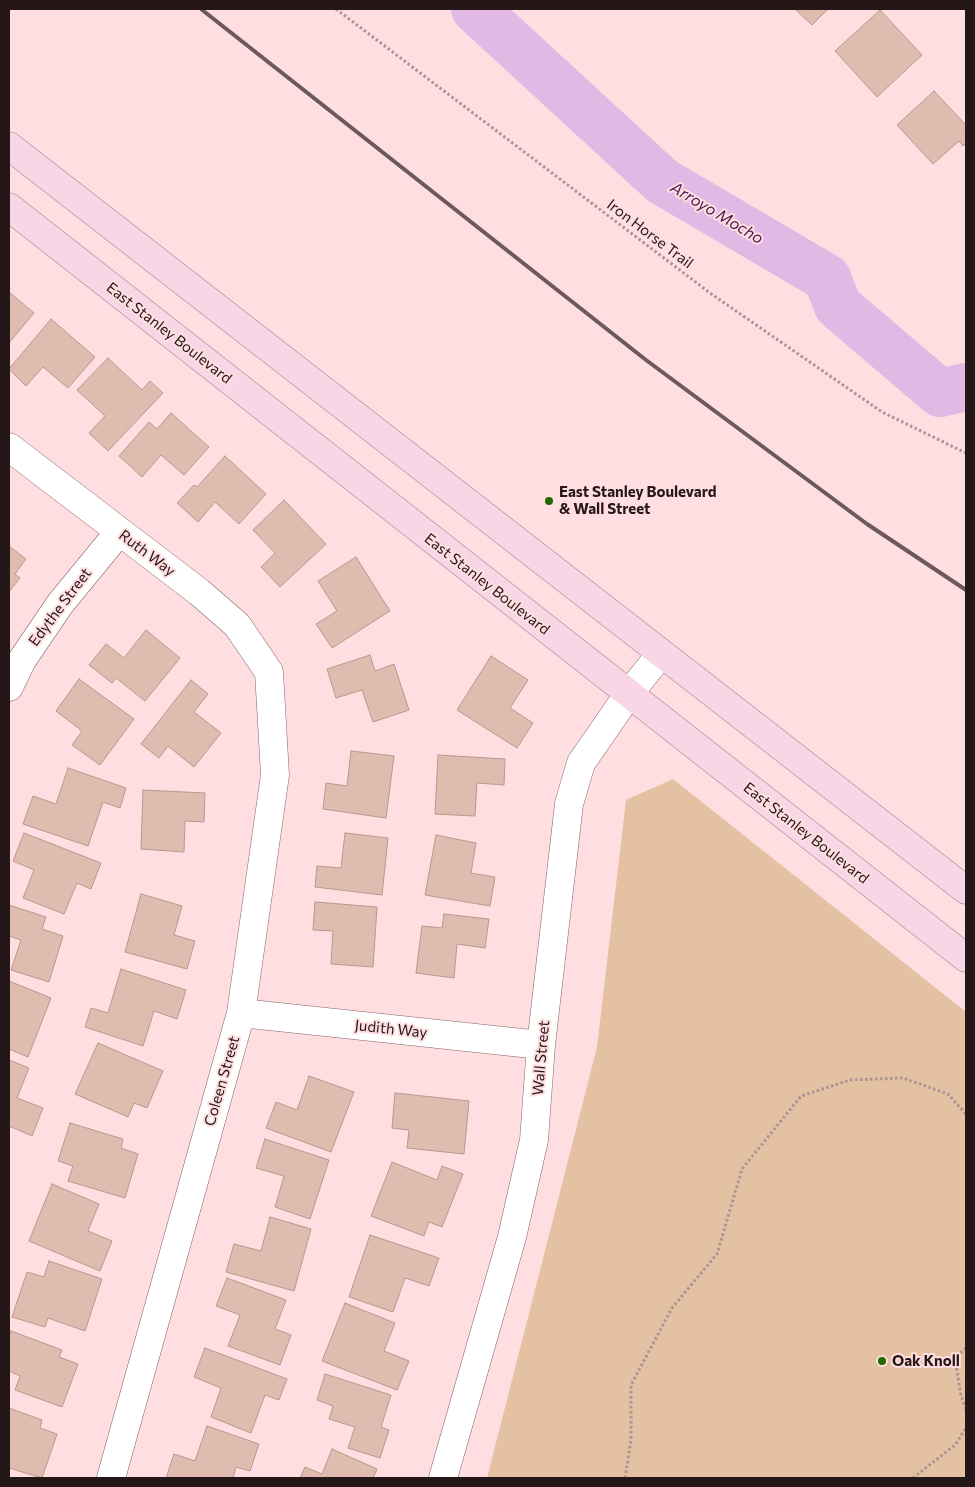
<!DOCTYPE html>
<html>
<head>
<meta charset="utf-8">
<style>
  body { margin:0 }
  #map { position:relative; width:975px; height:1487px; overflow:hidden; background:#fedee0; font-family:Commissioner,sans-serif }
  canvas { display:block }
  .frame { position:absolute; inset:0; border:10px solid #251718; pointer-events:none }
</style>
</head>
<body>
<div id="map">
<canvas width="975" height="1487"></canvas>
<div class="frame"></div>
</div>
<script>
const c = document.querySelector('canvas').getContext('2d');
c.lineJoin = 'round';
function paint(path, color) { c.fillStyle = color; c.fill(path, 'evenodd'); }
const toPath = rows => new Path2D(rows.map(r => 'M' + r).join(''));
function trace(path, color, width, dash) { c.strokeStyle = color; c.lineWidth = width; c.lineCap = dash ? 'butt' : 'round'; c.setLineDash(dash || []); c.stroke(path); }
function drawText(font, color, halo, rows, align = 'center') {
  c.font = font + ' Commissioner,sans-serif'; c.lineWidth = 4; c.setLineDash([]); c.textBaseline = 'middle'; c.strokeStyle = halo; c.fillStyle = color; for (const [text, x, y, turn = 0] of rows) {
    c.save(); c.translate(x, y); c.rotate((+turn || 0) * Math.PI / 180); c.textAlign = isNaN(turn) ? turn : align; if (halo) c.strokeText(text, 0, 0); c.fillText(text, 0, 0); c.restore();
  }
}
const green = toPath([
  [673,779,966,1012,966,1478,487,1478,597,1047,626,800]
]);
const river = toPath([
  [475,9,662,181,827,278,838,306,940,393,966,387]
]);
const building = toPath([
  [795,9,828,9,812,25,795,9],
  [880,10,922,55,877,97,835,51,880,10],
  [934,91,966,125,966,143,963,146,959,141,933,164,897,125,934,91],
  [9,292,34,313,9,343,9,292],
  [51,319,95,357,68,388,43,367,26,386,9,369,51,319],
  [108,358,142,390,150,381,163,393,108,451,89,433,105,416,77,390,108,358],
  [171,413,209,447,184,475,161,455,142,477,119,456,149,422,157,429,171,413],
  [225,456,266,494,239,524,215,502,198,522,177,503,194,485,197,487,225,456],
  [284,500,326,544,280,587,261,567,275,553,253,530,284,500],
  [9,546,26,559,15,574,20,578,9,592,9,546],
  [356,557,390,611,332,648,316,624,337,611,318,581,356,557],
  [146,630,180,658,145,701,116,678,112,683,89,665,106,644,124,658,146,630],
  [370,655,375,671,394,664,409,710,373,722,362,690,336,698,327,669,370,655],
  [491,656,528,680,510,708,533,723,517,748,457,710,491,656],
  [79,679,134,719,100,765,72,745,82,731,56,711,79,679],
  [191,680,208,694,194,712,221,733,194,767,168,746,159,758,141,744,191,680],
  [351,751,394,756,386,818,323,809,326,783,347,786,351,751],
  [438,755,505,759,504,785,477,783,475,816,435,814,438,755],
  [68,768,126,788,120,808,103,802,88,846,23,824,33,796,56,804,68,768],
  [143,790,205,793,204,822,185,821,184,852,141,849,143,790],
  [24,833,101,863,91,889,77,883,64,914,23,898,34,870,13,861,24,833],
  [345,833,388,838,382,895,315,887,317,866,341,868,345,833],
  [436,835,476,843,471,873,495,877,490,906,425,895,436,835],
  [141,894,182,906,174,935,195,941,187,969,125,952,141,894],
  [315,902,377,907,373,967,331,964,333,931,313,930,315,902],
  [9,905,46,917,42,929,63,936,49,982,11,970,21,940,9,936,9,905],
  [444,914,489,919,485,948,457,944,454,978,416,973,422,926,442,928,444,914],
  [121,969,186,990,177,1019,154,1011,143,1046,85,1027,91,1008,108,1013,121,969],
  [9,981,51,998,28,1057,9,1049,9,981],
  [98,1043,163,1071,147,1108,134,1103,128,1117,75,1094,98,1043],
  [9,1060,29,1068,17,1098,43,1108,32,1136,9,1126,9,1060],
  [309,1076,354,1092,331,1152,266,1128,276,1102,297,1110,309,1076],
  [395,1093,469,1101,464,1154,407,1148,409,1130,392,1128,395,1093],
  [70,1123,123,1139,121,1148,138,1154,125,1198,68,1181,73,1166,58,1161,70,1123],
  [265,1139,329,1160,310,1219,275,1207,284,1176,256,1168,265,1139],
  [392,1162,437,1180,442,1166,463,1174,442,1227,429,1222,424,1236,371,1216,392,1162],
  [52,1184,99,1204,88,1231,112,1241,100,1271,29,1241,52,1184],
  [270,1217,311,1229,294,1291,226,1272,234,1244,261,1251,270,1217],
  [370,1235,439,1258,429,1286,405,1278,393,1312,349,1297,370,1235],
  [49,1261,102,1279,85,1331,48,1318,45,1327,12,1317,27,1272,44,1277,49,1261],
  [227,1278,286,1300,275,1329,291,1335,280,1365,228,1346,240,1315,216,1306,227,1278],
  [345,1303,395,1323,384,1351,409,1361,397,1390,322,1361,345,1303],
  [11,1331,62,1350,59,1357,78,1364,62,1407,15,1390,20,1376,9,1371,9,1337,11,1331],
  [205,1348,287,1379,279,1400,265,1395,251,1433,211,1417,221,1388,194,1377,205,1348],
  [325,1374,391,1395,381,1427,389,1430,380,1458,348,1448,355,1427,329,1419,333,1406,317,1400,325,1374],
  [9,1408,42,1420,40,1428,57,1434,42,1478,9,1468,9,1408],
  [207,1426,259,1444,250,1471,236,1467,233,1478,166,1478,174,1454,195,1461,207,1426],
  [332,1449,377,1469,373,1478,300,1478,305,1467,322,1474,332,1449]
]);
const path = toPath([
  [336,9,710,293,882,412,966,453],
  [966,1348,955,1358,961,1396,966,1409],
  [625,1478,631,1440,631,1385,672,1308,717,1254,742,1169,801,1096,850,1080,903,1078,948,1094,966,1114],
  [913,1478,955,1445,966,1428]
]);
const minor = toPath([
  [9,447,199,592,237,625,269,672,275,775,241,1013,111,1478],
  [9,687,22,660,60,604,119,532],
  [241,1013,541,1045],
  [443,1478,512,1237,534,1140,541,1045,569,804,581,763,628,695,660,655]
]);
const major = toPath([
  [9,146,966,890],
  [9,207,966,958]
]);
const rail = toPath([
  [201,9,646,360,867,524,966,590]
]);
const markers = [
  [549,501,5,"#206700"],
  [882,1361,5,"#206700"]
];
const streetNames = [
  ["Iron Horse Trail",650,234,37],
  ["East Stanley Boulevard",169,333,38],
  ["Ruth Way",147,553,37],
  ["East Stanley Boulevard",487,584,38],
  ["Edythe Street",60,607,-53],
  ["East Stanley Boulevard",806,833,38],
  ["Judith Way",391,1029,6],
  ["Wall Street",541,1058,-85],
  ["Coleen Street",222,1081,-74]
];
const poiNames = [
  ["East Stanley Boulevard",559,492],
  ["& Wall Street",559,509],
  ["Oak Knoll",892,1361]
];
const waterNames = [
  ["Arroyo Mocho",717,213,31]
];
paint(green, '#e3c1a2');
trace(river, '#e2b8e4', 48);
paint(building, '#e0bcb0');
trace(building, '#b9978b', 1);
trace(minor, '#866466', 29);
trace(major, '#ac8293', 29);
trace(path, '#ac9395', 3, [2.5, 2.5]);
trace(minor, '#fff', 28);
trace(major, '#f9d6e6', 28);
trace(rail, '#6d595a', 4);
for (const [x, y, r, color] of markers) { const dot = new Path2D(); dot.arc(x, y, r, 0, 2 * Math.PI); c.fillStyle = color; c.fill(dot); trace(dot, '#fedee0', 2); }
drawText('15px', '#251718', '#fedee0', streetNames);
drawText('bold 15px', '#251718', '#fedee0', poiNames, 'left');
drawText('italic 16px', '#4a194e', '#fedee0', waterNames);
</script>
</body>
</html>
